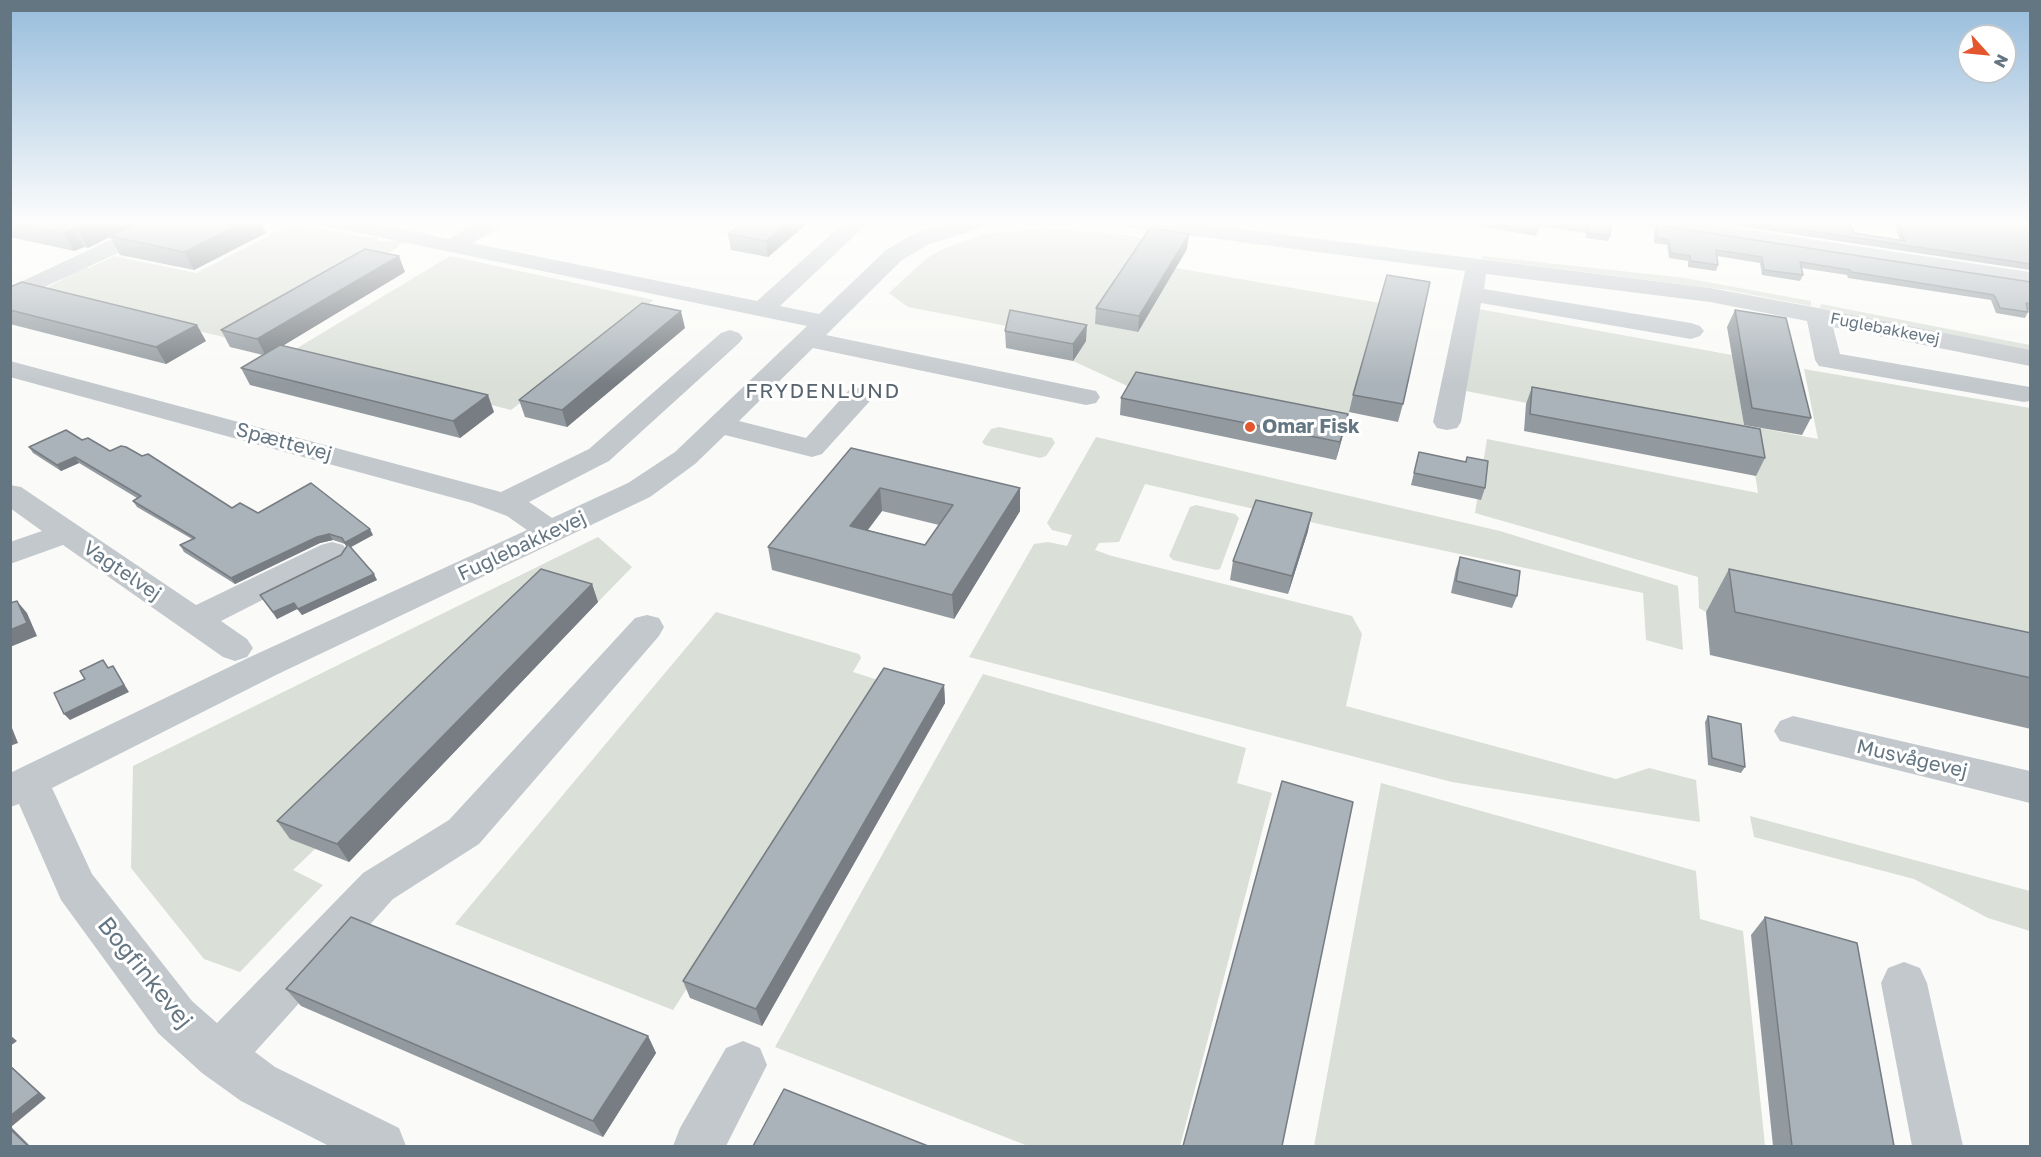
<!DOCTYPE html>
<html>
<head>
<meta charset="utf-8">
<style>
  body { margin:0 }
  #map { position:relative; width:2041px; height:1157px; overflow:hidden; background:#fafaf8; font-family:"Golos Text",sans-serif }
  canvas { display:block }
  .frame { position:absolute; inset:0; border:12px solid #657683; pointer-events:none }
  .north { position:absolute; left:1957px; top:24px; width:60px; height:60px; box-sizing:border-box; background:#fff; border:2px solid #c1c8cd; border-radius:50%; rotate:117deg; font-size:16px; font-weight:700; line-height:24px; text-align:center; color:#657683 }
  .north::after { content:''; display:block; margin:auto; width:21px; height:27px; background:#e4572e; clip-path:polygon(50% 0,100% 100%,50% 72%,0 100%) }
</style>
</head>
<body>
<div id="map">
<canvas width="2041" height="1157"></canvas>
<div class="frame"></div>
<div class="north">N</div>
</div>
<script>
const c = document.querySelector('canvas').getContext('2d');
c.lineJoin = 'round';
function paint(path, color) { c.fillStyle = color; c.fill(path, 'evenodd'); }
const toPath = rows => new Path2D(rows.map(r => 'M' + r).join(''));
function trace(path, color, width, dash) { c.strokeStyle = color; c.lineWidth = width; c.lineCap = dash ? 'butt' : 'round'; c.setLineDash(dash || []); c.stroke(path); }
function drawText(font, color, halo, rows, align = 'center') {
  c.font = font + ' "Golos Text",sans-serif'; c.lineWidth = 6; c.setLineDash([]); c.textBaseline = 'middle'; c.strokeStyle = halo; c.fillStyle = color; for (const [text, x, y, turn = 0] of rows) {
    c.save(); c.translate(x, y); c.rotate((+turn || 0) * Math.PI / 180); c.textAlign = isNaN(turn) ? turn : align; if (halo) c.strokeText(text, 0, 0); c.fillText(text, 0, 0); c.restore();
  }
}
const green = toPath([
  [292,224,363,237,378,237,378,240,386,242,398,240,402,242,397,248,228,338,37,293,85,267,89,268,114,256,196,273],
  [1046,229,1135,236,1148,243,1096,324,1138,332,1176,268,1380,303,1344,431,1134,389,1073,361,1085,341,908,307,889,293,927,258,943,249,985,234],
  [450,256,654,300,511,410,289,353],
  [1483,256,1685,278,1811,301,1811,306,1727,290,1482,259],
  [1821,304,2030,345,2030,351,1820,308],
  [1479,309,1732,355,1744,425,1818,439,1804,369,2030,408,2030,684,1706,612,1699,608,1698,577,1475,513,1487,439,1758,493,1751,447,1466,391],
  [999,427,1052,438,1055,443,1046,456,1040,458,985,445,982,442,991,429],
  [1096,437,1500,531,1678,586,1683,650,1646,640,1643,593,1328,526,1145,484,1119,542,1099,543,1095,550,1112,556,1352,616,1362,634,1346,706,1616,779,1649,768,1696,780,1700,822,1452,782,969,657,1034,544,1048,542,1067,546,1072,535,1052,530,1047,523],
  [1196,505,1235,514,1239,518,1220,569,1216,570,1173,560,1169,556,1190,507],
  [598,537,632,567,598,602,547,587,315,849,293,870,323,885,240,972,204,959,131,868,133,766],
  [716,612,859,654,861,658,853,672,884,682,673,1010,455,924],
  [983,674,1246,748,1237,783,1272,793,1180,1146,1028,1146,775,1047],
  [1381,783,1696,871,1700,919,1743,931,1765,1146,1314,1146],
  [1750,816,2030,891,2030,931,1988,918,1914,879,1754,837]
]);
const minor = toPath([
  [148,222,177,222,174,227,10,303,10,287,148,222],
  [324,222,368,222,449,239,477,222,504,222,501,227,472,243,757,301,845,222,869,222,780,306,819,314,886,250,913,234,954,222,988,222,985,227,929,244,902,260,826,335,1086,389,1096,391,1100,397,1096,403,1086,405,813,348,739,421,806,438,849,390,859,388,869,390,873,396,869,402,822,454,812,457,725,435,695,464,650,497,276,675,52,788,92,874,192,1001,217,1023,363,873,449,820,635,618,647,615,659,618,664,627,659,636,479,844,393,899,255,1052,275,1067,399,1128,406,1146,329,1146,241,1101,202,1073,158,1033,61,900,19,804,10,807,10,773,250,657,527,530,507,516,472,503,10,377,10,361,501,492,589,449,721,333,730,330,739,333,743,338,739,343,609,461,529,502,552,518,628,483,675,452,807,326,335,228,327,227,324,222],
  [1121,222,1185,222,1710,288,1818,308,2030,350,2030,366,1833,327,1840,354,2024,386,2030,387,2030,401,2024,402,1819,366,1815,360,1807,321,1710,302,1486,274,1484,289,1691,323,1700,326,1704,331,1700,336,1691,339,1481,303,1461,422,1457,428,1447,430,1437,428,1433,422,1465,271,1132,228,1124,227,1121,222],
  [1641,222,1696,222,2030,272,2030,286,1652,228,1644,227,1641,222],
  [10,485,21,487,196,605,321,545,332,542,343,545,348,552,343,559,221,621,247,639,253,648,247,657,235,661,223,657,63,545,10,564,10,542,42,531,10,508,10,485],
  [1793,716,2030,771,2030,803,1780,741,1774,731,1780,721,1793,716],
  [1904,962,1920,968,1927,983,1963,1146,1912,1146,1881,983,1888,968,1904,962],
  [743,1041,760,1048,767,1065,726,1146,673,1146,680,1128,726,1048,743,1041]
]);
const wall = toPath([
  [10,222,260,222,266,233,194,270,120,255,110,237,88,248,84,247,74,251,10,237],
  [744,222,809,222,768,257,731,250,728,234],
  [1455,222,1611,222,1610,236,1608,241,1586,238,1586,233,1539,226,1536,236],
  [1712,222,1850,222,1854,233,1900,240,1893,222,2031,222,2031,271,2030,270],
  [1656,225,2031,282,2031,310,2028,310,2028,312,2025,318,1996,313,1991,300,1848,278,1847,275,1801,268,1803,275,1800,281,1762,275,1760,263,1717,256,1718,265,1716,271,1688,267,1688,261,1669,258,1667,245,1654,243,1654,231],
  [1187,249,1138,332,1095,324,1096,308],
  [405,272,282,346,494,412,460,438,250,385,241,368,263,355,230,347,221,330],
  [10,287,206,341,166,364,10,324],
  [1735,310,1811,418,1802,435,1744,425,1727,327],
  [685,328,567,427,525,417,519,400],
  [1005,331,1086,341,1073,361,1006,348],
  [1532,387,1765,458,1756,476,1524,431,1526,404],
  [1353,395,1403,404,1398,422,1349,412],
  [1121,398,1344,431,1336,460,1120,415],
  [82,440,110,451,232,508,373,535,351,547,377,580,302,615,297,609,277,619,260,595,341,555,347,546,345,544,333,540,320,543,235,584,184,552,180,545,192,539,137,507,133,501,137,498,79,463,61,471,33,453,29,447],
  [851,448,1020,488,1020,511,954,619,772,570,768,547],
  [882,511,939,525,925,545,868,530],
  [1419,452,1465,462,1467,457,1485,488,1481,500,1411,485],
  [1308,531,1288,594,1230,580,1233,561],
  [1460,557,1517,596,1512,608,1451,593,1456,569],
  [1729,569,2031,633,2031,729,1710,655,1706,612],
  [592,584,598,602,349,862,290,839,277,821],
  [944,685,945,703,762,1026,690,998,683,981],
  [1708,716,1745,767,1741,773,1708,765,1705,722],
  [1765,917,1894,1146,1773,1146,1751,935],
  [286,989,648,1036,656,1053,603,1137,301,1006]
]);
const shadedWall = toPath([
  [94,222,142,222,110,236,110,237,88,248,78,230],
  [244,222,260,222,266,233,194,270,184,252],
  [789,222,809,222,768,257,766,241],
  [73,229,84,247,74,251,63,233],
  [1189,234,1187,249,1138,332,1139,316],
  [399,256,405,272,266,356,257,339],
  [681,311,685,328,567,427,562,410],
  [197,325,206,341,166,364,156,347],
  [1087,325,1086,341,1073,361,1073,344],
  [488,395,494,412,460,438,453,421],
  [1348,414,1344,431,1336,460,1340,442],
  [75,457,79,463,61,471,57,465],
  [880,488,882,511,853,549,850,526],
  [1020,488,1020,511,954,619,952,595],
  [1312,513,1308,531,1288,594,1292,576],
  [370,529,373,535,349,548,346,542],
  [329,534,333,540,320,543,235,584,231,578,317,537],
  [374,574,377,580,302,615,298,609],
  [592,584,598,602,349,862,337,844],
  [17,601,27,613,37,636,10,647,10,630],
  [294,603,297,609,277,619,273,612],
  [113,666,129,692,70,720,64,714],
  [944,685,945,703,762,1026,756,1009],
  [10,723,18,743,10,746],
  [10,1035,17,1041,10,1046],
  [648,1036,656,1053,603,1137,593,1121],
  [10,1065,46,1098,11,1127,30,1146,28,1146,10,1129]
]);
const building = toPath([
  [13,222,94,222,78,230,73,229,63,233,13,222],
  [141,222,244,222,184,252,110,236,141,222],
  [744,222,789,222,766,241,728,234,744,222],
  [1487,222,1539,222,1538,231,1487,222],
  [1551,222,1611,222,1610,236,1588,233,1588,228,1551,222],
  [1750,222,1850,222,1854,233,1905,241,1898,222,2031,222,2031,264,1750,222],
  [1656,225,2031,282,2031,304,2026,303,2028,312,2000,308,1994,295,1851,272,1850,270,1800,262,1803,275,1764,270,1762,257,1716,250,1718,265,1691,261,1690,256,1671,253,1669,240,1657,238,1656,225],
  [1150,228,1189,234,1139,316,1096,308,1150,228],
  [365,249,399,256,257,339,221,330,365,249],
  [1387,275,1430,282,1403,404,1353,395,1387,275],
  [22,282,197,325,156,347,10,310,10,287,22,282],
  [642,303,681,311,562,410,519,400,642,303],
  [1010,310,1087,325,1073,344,1005,331,1010,310],
  [1735,310,1786,318,1811,418,1752,408,1735,310],
  [280,345,488,395,453,421,241,368,280,345],
  [1136,372,1348,414,1340,442,1121,398,1136,372],
  [1532,387,1760,429,1765,458,1530,414,1532,387],
  [66,430,82,440,88,438,110,451,121,446,126,447,142,456,148,454,232,508,240,503,258,513,311,483,370,529,346,542,374,574,298,609,294,603,273,612,260,595,341,555,347,546,342,538,329,534,317,537,231,578,180,545,195,538,133,501,141,496,75,457,57,465,29,447,66,430],
  [851,448,1020,488,952,595,768,547,851,448],
  [880,488,953,505,925,545,850,526,880,488],
  [1419,452,1466,462,1467,457,1488,461,1485,488,1414,473,1419,452],
  [1256,500,1312,513,1292,576,1233,561,1256,500],
  [1460,557,1520,571,1517,596,1456,581,1460,557],
  [541,569,592,584,337,844,277,821,541,569],
  [1729,569,2031,633,2031,678,1735,612,1729,569],
  [17,601,27,623,10,630,10,603,17,601],
  [103,660,108,668,113,666,124,685,64,714,54,693,85,679,80,671,103,660],
  [884,668,944,685,756,1009,683,981,884,668],
  [1708,716,1741,724,1745,767,1712,758,1708,716],
  [1282,781,1353,802,1282,1146,1183,1146,1282,781],
  [351,917,648,1036,593,1121,286,989,351,917],
  [1765,917,1857,943,1894,1146,1792,1146,1765,917],
  [10,1066,39,1093,10,1116,10,1066],
  [784,1089,928,1146,753,1146,784,1089],
  [10,1129,28,1146,10,1146,10,1129]
]);
const markers = [
  [1250,427,6,"#e4572e"]
];
const farStreetnames = [
  ["Fuglebakkevej",1885,329,11]
];
const poiNames = [
  ["Omar Fisk",1262,427]
];
const streetNames = [
  ["Spættevej",284,442,15],
  ["Fuglebakkevej",522,546,-25],
  ["Vagtelvej",122,571,34],
  ["Musvågevej",1912,759,13]
];
const neighbourhoodNames = [
  ["FRYDENLUND",823,391]
];
const nearStreetnames = [
  ["Bogfinkevej",145,973,51]
];
paint(green, '#dadfd7');
paint(minor, '#c3c8cc');
paint(wall, '#929a9f');
paint(shadedWall, '#777d82');
paint(building, '#aab3b9');
trace(building, '#777d82', 1.5);
const sky = c.createLinearGradient(0, 0, 0, 384);
sky.addColorStop(0, '#96bcdc');
sky.addColorStop(0.58, '#fdfdfc');
sky.addColorStop(1, '#fdfdfc00');
c.fillStyle = sky;
c.fillRect(0, 0, 2041, 384);
for (const [x, y, r, color] of markers) { const dot = new Path2D(); dot.arc(x, y, r, 0, 2 * Math.PI); c.fillStyle = color; c.fill(dot); trace(dot, '#fff', 2); }
drawText('16px', '#657683', '#fff', farStreetnames);
drawText('bold 20px', '#657683', '#fff', poiNames, 'left');
drawText('20px', '#657683', '#fff', streetNames);
c.letterSpacing = '1.5px';
drawText('21px', '#57646e', '#fff', neighbourhoodNames);
c.letterSpacing = '0px';
drawText('24px', '#657683', '#fff', nearStreetnames);
</script>
</body>
</html>
